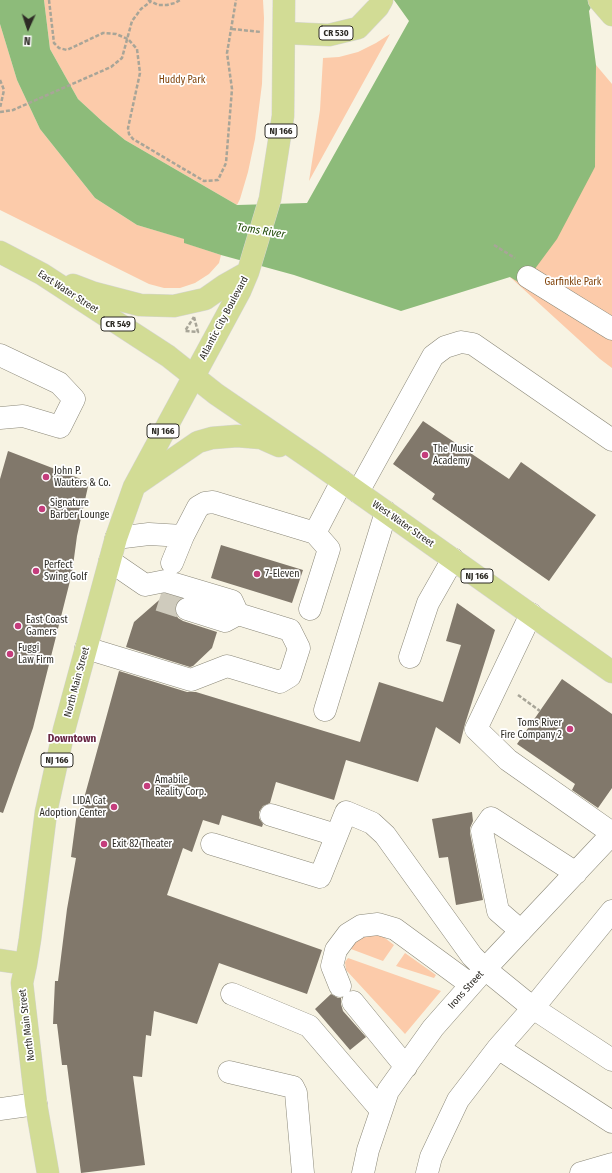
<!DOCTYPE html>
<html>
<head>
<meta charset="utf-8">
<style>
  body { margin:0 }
  #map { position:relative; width:612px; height:1173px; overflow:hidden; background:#f7f3e3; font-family:"Fira Sans Condensed",sans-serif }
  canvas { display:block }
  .north { position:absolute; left:8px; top:8px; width:40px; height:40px; -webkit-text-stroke:3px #fff; paint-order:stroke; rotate:183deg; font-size:11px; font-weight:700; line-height:16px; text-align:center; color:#2d2b25 }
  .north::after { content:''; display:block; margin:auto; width:14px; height:18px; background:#2d2b25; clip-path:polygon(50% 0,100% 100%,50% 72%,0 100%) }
</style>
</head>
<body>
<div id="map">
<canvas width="612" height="1173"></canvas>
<div class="north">N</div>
</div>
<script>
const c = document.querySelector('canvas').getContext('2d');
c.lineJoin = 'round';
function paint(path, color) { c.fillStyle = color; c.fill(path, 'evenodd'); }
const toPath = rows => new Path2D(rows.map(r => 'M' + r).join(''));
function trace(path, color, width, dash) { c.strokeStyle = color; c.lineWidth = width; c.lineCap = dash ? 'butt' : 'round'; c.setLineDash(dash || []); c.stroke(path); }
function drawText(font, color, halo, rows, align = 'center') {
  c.font = font + ' "Fira Sans Condensed",sans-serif'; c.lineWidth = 3.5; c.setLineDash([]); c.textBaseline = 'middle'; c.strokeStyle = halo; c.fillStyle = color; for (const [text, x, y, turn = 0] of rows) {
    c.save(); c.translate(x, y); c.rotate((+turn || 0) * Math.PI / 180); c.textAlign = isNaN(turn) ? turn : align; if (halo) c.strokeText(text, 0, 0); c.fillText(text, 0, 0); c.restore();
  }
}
const green = toPath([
  [44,0,263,0,264,18,262,84,255,139,248,172,240,199,237,205,125,140,103,122,78,99,50,49],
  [0,24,17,80,40,129,95,198,137,225,185,239,185,243,221,255,219,263,209,274,195,283,180,288,164,288,149,284,0,210],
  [390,34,309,181,320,110,323,58,339,57,358,52,376,43],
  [596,65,612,84,612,368,600,359,510,277,595,167],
  [374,933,381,935,394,945,383,961,351,949,356,940,367,935],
  [405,953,436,975,434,978,396,966],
  [348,958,441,991,405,1034,346,970,345,962]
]);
const water = toPath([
  [0,0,44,0,50,49,78,99,103,122,125,140,237,205,307,203,409,21,394,0,595,0,589,11,596,65,595,167,557,239,523,285,510,277,401,311,294,275,221,255,184,243,184,239,137,225,95,198,40,129,17,80,0,24]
]);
const building = toPath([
  [423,421,509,479,521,462,596,515,549,581,432,499,435,494,393,464],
  [8,451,89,482,77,536,72,573,33,728,3,813,0,812,0,479],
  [221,545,303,570,292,603,211,578],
  [166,594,181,599,175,606,175,612,178,618,183,621,217,632,212,648,193,666,190,667,126,647,134,622],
  [457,603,495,630,465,724,460,744,436,727,418,782,346,760,334,800,276,782,270,803,263,806,259,812,259,818,263,824,262,827,222,815,219,825,203,820,192,852,183,848,167,895,322,950,307,994,219,963,197,1024,154,1011,151,1036,146,1035,142,1077,133,1076,145,1165,81,1173,67,1065,62,1065,57,1024,53,1024,55,981,58,981,67,909,76,858,71,857,77,812,80,813,119,671,187,692,196,692,360,742,379,682,443,702,461,645,446,641],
  [562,679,612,714,612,788,598,808,572,790,575,784,517,744],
  [472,812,473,821,470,828,470,833,483,900,456,905,448,857,439,858,432,819],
  [331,994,338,998,341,998,341,1004,343,1011,366,1037,350,1050,315,1009]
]);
const minorTunnel = toPath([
  [159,600,187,609]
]);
const path = toPath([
  [49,0,54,43,59,48,67,50,103,33,116,34,128,39,137,49,140,73,128,128,129,134,133,139,204,181,218,180,226,163,232,89,227,53,236,0],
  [148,0,158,5,167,5,175,3,180,0],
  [232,29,261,32],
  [0,80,4,90,0,108],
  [0,112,13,110,111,67,122,58,132,21,141,9,150,2],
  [494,245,515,258],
  [194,317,198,332,185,331,194,317],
  [518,695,540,711]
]);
const minor = toPath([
  [528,277,612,329],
  [0,355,59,383,74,399,60,427,23,416,0,418],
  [358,492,433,356,445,347,461,342,473,344,612,440],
  [315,533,342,481],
  [116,538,149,534,183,536],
  [172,563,183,536,198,507,205,503,213,502,315,533,329,549,310,609],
  [187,609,225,621,238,614],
  [531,614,476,729,508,760,612,833],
  [86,648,191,680,227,666,280,682,290,676,299,648,290,630,238,614,232,601,165,581,145,585,110,561],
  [410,657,428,603,453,559],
  [325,710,386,512],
  [271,815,336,835],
  [212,844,320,877,346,812,372,823,385,835,472,956,485,969,533,1008,612,1060],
  [521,931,498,911,482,831,491,818,576,873],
  [340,986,332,966,336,950,348,934,361,926,378,924,395,929,470,984],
  [232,994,309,1026,381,1110],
  [353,1002,406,1067],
  [498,1048,612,1122],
  [229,1072,293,1087,296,1093,303,1173],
  [0,1109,36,1104],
  [363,1173,368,1150,388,1091,433,1028,485,969,612,834],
  [427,1173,431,1157,458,1100,498,1048,533,1008,612,911],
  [581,1173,612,1164]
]);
const major = toPath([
  [599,0,612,15],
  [285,33,329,35,358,28,378,7,382,0],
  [0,252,42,274,168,356,216,394,314,461,612,672],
  [73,285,94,293,140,305,174,306,205,299,225,285,248,272],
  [137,484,198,442,212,438,237,436,261,438,279,446],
  [0,960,26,964],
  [48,1173,36,1104,22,983,26,964,30,939,46,812,64,730,116,538,134,487,240,291,248,272,270,199,283,116,284,0]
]);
const markers = [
  [425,455,4,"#c43d7c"],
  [46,477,4,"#c43d7c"],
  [42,509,4,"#c43d7c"],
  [36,571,4,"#c43d7c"],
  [257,574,4,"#c43d7c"],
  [18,626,4,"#c43d7c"],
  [10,654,4,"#c43d7c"],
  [570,729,4,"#c43d7c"],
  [147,786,4,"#c43d7c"],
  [114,807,4,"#c43d7c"],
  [104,844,4,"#c43d7c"]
];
const shields = [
  [336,33,34],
  [281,131,32],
  [118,324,34],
  [163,431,32],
  [477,576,32],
  [57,760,32]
];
const shieldNames = [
  ["CR 530",336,33],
  ["NJ 166",281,131],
  ["CR 549",118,324],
  ["NJ 166",163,431],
  ["NJ 166",477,576],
  ["NJ 166",57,760]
];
const parkNames = [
  ["Huddy Park",182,80],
  ["Garfinkle Park",573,282]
];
const streetNames = [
  ["East Water Street",68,292,33],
  ["Atlantic City Boulevard",224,318,-62],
  ["West Water Street",403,524,35],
  ["North Main Street",77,682,-75],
  ["Irons Street",466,990,-48],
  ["North Main Street",27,1025,-97]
];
const poiNames = [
  ["The Music",433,449],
  ["Academy",433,461],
  ["John P.",54,471],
  ["Wauters & Co.",54,483],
  ["Signature",50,503],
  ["Barber Lounge",50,515],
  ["Perfect",44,565],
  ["Swing Golf",44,577],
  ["7-Eleven",265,574],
  ["East Coast",26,620],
  ["Gamers",26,632],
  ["Fuggi",18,648],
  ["Law Firm",18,660],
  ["Toms River",562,723,"right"],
  ["Fire Company 2",562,735,"right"],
  ["Amabile",155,780],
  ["Reality Corp.",155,792],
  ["LIDA Cat",106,801,"right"],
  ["Adoption Center",106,813,"right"],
  ["Exit 82 Theater",112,844]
];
const waterNames = [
  ["Toms River",261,231,9]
];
const neighbourhoodNames = [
  ["Downtown",72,739]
];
paint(green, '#fccbaa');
paint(water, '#8dbb7a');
paint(building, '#81786b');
trace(minorTunnel, '#cfcbbd', 22, [22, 11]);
trace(minor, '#8b8879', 23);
trace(major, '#d5d5d3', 23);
trace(path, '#a8a598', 2.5, [4, 2]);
trace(minor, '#fff', 22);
trace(major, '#d2dc95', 22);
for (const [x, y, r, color] of markers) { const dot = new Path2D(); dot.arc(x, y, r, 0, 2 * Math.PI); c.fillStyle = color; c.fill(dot); trace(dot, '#fff', 1.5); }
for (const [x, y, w] of shields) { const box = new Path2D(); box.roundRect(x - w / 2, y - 7, w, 14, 3); c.fillStyle = '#fff'; c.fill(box); trace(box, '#2d2b25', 1); }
drawText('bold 9px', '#2d2b25', null, shieldNames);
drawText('10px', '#80430a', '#fff', parkNames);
drawText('10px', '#2d2b25', '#fff', streetNames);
drawText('10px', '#2d2b25', '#fff', poiNames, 'left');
drawText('italic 11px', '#214b08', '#fff', waterNames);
drawText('bold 11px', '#692744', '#fff', neighbourhoodNames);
</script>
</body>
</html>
